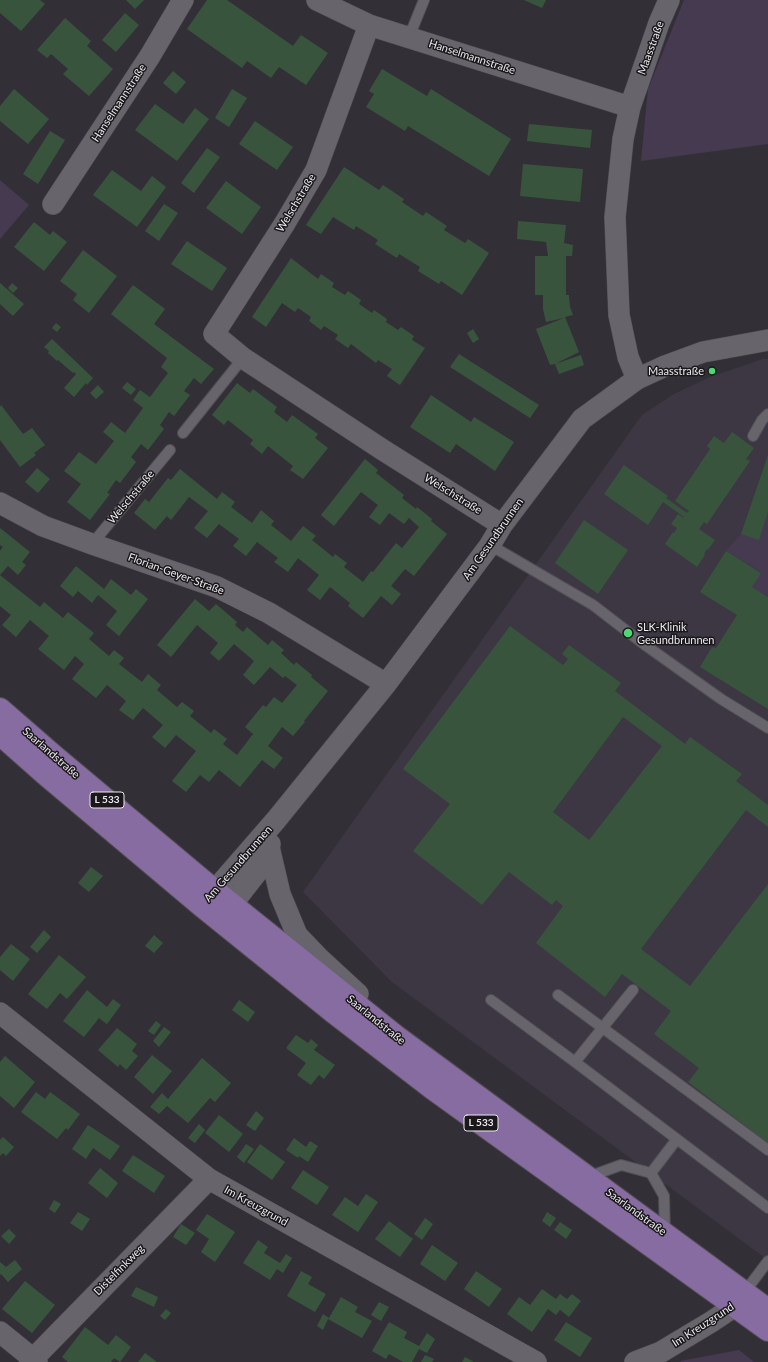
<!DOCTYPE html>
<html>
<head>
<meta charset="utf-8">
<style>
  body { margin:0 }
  canvas { display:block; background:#332f36 }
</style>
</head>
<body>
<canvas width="768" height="1362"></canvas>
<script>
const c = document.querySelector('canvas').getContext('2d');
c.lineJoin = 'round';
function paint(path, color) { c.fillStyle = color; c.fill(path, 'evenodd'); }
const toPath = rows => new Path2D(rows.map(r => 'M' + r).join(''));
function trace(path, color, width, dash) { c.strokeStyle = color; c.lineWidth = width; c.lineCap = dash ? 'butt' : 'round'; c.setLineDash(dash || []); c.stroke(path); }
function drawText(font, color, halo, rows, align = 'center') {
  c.font = font + ' Lato,sans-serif'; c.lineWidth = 3; c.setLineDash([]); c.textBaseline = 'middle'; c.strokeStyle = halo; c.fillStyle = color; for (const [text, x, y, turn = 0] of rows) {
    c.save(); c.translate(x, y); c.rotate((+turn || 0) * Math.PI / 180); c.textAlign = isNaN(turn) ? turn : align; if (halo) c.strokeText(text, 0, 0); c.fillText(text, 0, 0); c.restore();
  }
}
const built = toPath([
  [763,359,768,359,768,1260,392,982,303,892,642,415,674,394,710,377]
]);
const green = toPath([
  [684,0,768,0,768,144,641,161,648,89],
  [0,180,29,205,0,239],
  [768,512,768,597,752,587,761,572,726,551,741,534,759,540],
  [739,1350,754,1362,681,1362,680,1361]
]);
const building = toPath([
  [0,0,40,0,45,4,21,31,0,13],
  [126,0,144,0,135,9],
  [207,0,227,0,293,46,301,35,328,53,306,85,279,67,271,78,247,61,242,68,187,29],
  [524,0,546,0,542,8],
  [125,13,139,25,116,52,102,40],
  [65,18,91,41,87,46,113,69,89,96,63,74,68,69,51,54,47,58,37,50],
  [382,69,427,96,431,89,511,139,489,176,408,126,405,131,366,107,374,94,369,91],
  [173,71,186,82,176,94,163,83],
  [14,89,49,119,28,144,0,121,0,106],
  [232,89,247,98,229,127,215,118],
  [155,104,183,124,195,108,209,119,177,161,135,130],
  [255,121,293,147,277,170,239,144],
  [529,124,592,130,590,148,527,141],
  [50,131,65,140,38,184,23,174],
  [207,148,220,157,194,193,181,183],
  [523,164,583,169,580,202,520,196],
  [344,167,379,190,383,185,404,199,402,202,423,216,426,212,447,226,444,230,465,243,468,239,489,253,462,295,441,281,439,284,418,271,420,267,399,254,397,258,375,244,378,240,356,226,354,230,333,217,321,234,306,225],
  [112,170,141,191,152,176,166,187,137,227,93,195],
  [226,181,261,207,242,234,206,208],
  [164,204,178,213,159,241,145,231],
  [518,221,566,225,564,243,573,245,572,256,566,256,566,295,569,295,570,307,573,315,565,317,579,352,555,364,581,355,584,365,559,374,555,364,550,365,536,329,564,318,546,322,543,309,543,295,535,295,535,256,548,256,546,242,517,239],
  [34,222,50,235,53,231,67,242,44,271,14,247],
  [187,241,227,268,212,291,171,264],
  [83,250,117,276,89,313,73,300,77,294,60,281],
  [291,258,318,279,321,274,334,283,332,287,345,295,348,291,361,300,359,304,372,313,374,310,387,319,386,322,398,330,401,327,414,336,412,340,425,348,400,385,387,376,392,369,378,360,376,363,351,344,348,348,335,339,338,335,324,326,321,330,309,321,311,317,298,308,295,312,282,303,266,327,252,317],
  [0,283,24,304,13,316,0,304],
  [12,283,18,288,13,293,8,288],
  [133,285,165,309,154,324,214,369,201,384,194,378,184,391,190,395,174,416,169,412,160,425,164,429,148,450,141,444,131,457,136,462,120,483,116,480,107,493,110,494,90,520,67,502,81,484,64,471,79,452,96,464,114,441,103,432,111,422,125,433,143,408,133,400,140,390,150,397,168,373,161,367,167,358,111,314],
  [56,323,61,327,57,332,52,328],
  [473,329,479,339,473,343,467,333],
  [52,339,93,378,87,385,86,383,74,397,64,388,76,374,74,372,73,373,58,360,57,361,48,353,49,351,44,347],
  [459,354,539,405,530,418,450,367],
  [127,382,136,389,131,395,122,388],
  [237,383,250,393,253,389,277,407,274,412,287,422,292,415,318,434,315,438,328,448,303,479,290,470,293,466,268,446,262,454,250,444,253,440,228,420,224,425,212,415],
  [98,385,104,392,96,399,90,393],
  [431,395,471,422,474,417,514,442,495,471,456,444,450,453,410,427],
  [1,405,23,434,32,428,45,445,34,453,36,455,20,467,0,440,0,407],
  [732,432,754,448,746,459,750,461,707,524,704,522,699,529,715,540,708,550,707,549,704,554,705,555,697,567,665,544,673,532,674,533,677,528,671,524,678,514,684,518,684,517,663,502,648,525,604,494,624,465,668,496,666,498,687,513,689,511,675,501,710,449,707,446,714,436,724,443],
  [768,455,768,512,759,540,741,534],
  [365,459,378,470,376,473,404,495,402,498,416,509,417,507,432,519,431,521,447,534,414,576,405,569,391,586,401,594,392,605,381,596,363,618,348,606,350,603,330,587,320,600,307,590,319,575,298,558,288,572,274,562,278,558,257,542,246,556,233,546,239,539,219,524,207,538,194,528,208,511,189,497,171,520,167,516,155,530,134,513,145,499,149,502,168,478,171,480,180,469,217,499,222,492,235,502,231,507,252,523,261,510,274,521,271,525,291,541,303,526,316,536,312,540,333,557,335,554,347,563,344,567,363,582,371,571,373,572,396,543,402,548,419,527,409,518,404,524,389,513,380,525,369,517,378,505,361,492,334,526,321,515],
  [37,468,50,479,38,493,25,482],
  [584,520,628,550,598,594,555,563],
  [0,528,30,552,22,562,26,565,18,575,8,566,0,575,40,607,44,602,63,618,68,612,94,633,89,639,109,656,114,650,124,658,119,664,142,682,148,674,161,685,157,690,177,707,182,702,194,711,190,716,211,733,214,729,227,739,223,744,237,755,253,734,245,727,263,705,266,707,274,697,282,703,297,685,285,676,283,678,270,667,254,685,243,675,254,661,234,644,219,661,210,653,218,643,197,625,171,657,157,645,195,599,209,611,216,604,237,622,235,625,243,632,247,627,268,645,272,640,284,650,281,653,294,665,296,662,312,675,311,677,328,691,304,721,305,722,293,736,282,727,268,746,283,758,274,769,262,760,240,787,219,770,209,782,200,775,186,792,172,781,196,751,176,735,165,748,152,737,163,725,143,708,133,720,119,710,126,701,107,685,96,698,72,679,84,664,75,656,64,670,38,649,49,636,30,620,16,637,2,625,11,615,0,606,0,551,3,547,0,545],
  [726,551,761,573,752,587,768,597,768,709,700,667,712,647,716,648,737,615,700,592],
  [76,566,104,589,111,579,131,595,136,589,148,599,119,636,106,625,117,611,98,595,92,603,78,591,73,597,60,586],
  [510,626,563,665,568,659,562,654,569,645,621,683,615,691,685,744,690,737,742,774,736,781,768,805,768,827,746,810,641,949,690,986,768,884,768,1143,688,1082,699,1068,654,1034,671,1011,622,974,605,997,536,943,563,906,556,900,552,905,509,872,482,905,413,851,450,804,403,769],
  [623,717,662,746,589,840,553,812],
  [91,867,103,876,89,892,78,883],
  [44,930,51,937,37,953,30,947],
  [154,935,163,943,154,953,145,946],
  [11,944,30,959,13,981,0,970,0,957],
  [59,955,86,977,67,999,60,993,47,1009,28,994],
  [87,990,107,1007,113,999,121,1005,107,1024,99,1018,84,1037,63,1021],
  [239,1000,255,1012,248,1022,232,1010],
  [156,1021,161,1025,154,1035,148,1031],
  [164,1027,171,1032,159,1047,153,1041],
  [117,1028,137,1044,132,1051,138,1056,126,1070,120,1064,118,1067,98,1050],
  [296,1035,308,1043,311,1039,318,1045,314,1050,335,1065,324,1079,319,1075,311,1085,297,1075,306,1063,286,1048],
  [152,1055,172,1071,153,1094,134,1077],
  [5,1056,35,1082,14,1108,0,1096,0,1062],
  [202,1058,231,1083,215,1102,210,1098,188,1123,167,1106,159,1114,150,1107,162,1093,168,1099],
  [36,1092,45,1099,50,1092,80,1114,68,1130,66,1128,57,1139,21,1112],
  [256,1111,264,1118,255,1131,246,1125],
  [219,1115,243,1134,229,1152,205,1133],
  [199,1124,205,1130,195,1143,188,1138],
  [88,1125,120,1146,110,1160,93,1148,86,1159,72,1149],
  [3,1137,14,1147,6,1156,3,1153,0,1156,0,1140],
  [294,1138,306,1147,310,1141,318,1146,308,1162,299,1156,298,1158,286,1150],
  [246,1144,254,1149,244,1163,237,1157],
  [260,1144,285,1162,272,1180,247,1162],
  [133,1155,165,1176,154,1193,122,1171],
  [100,1168,118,1183,107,1198,88,1183],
  [303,1170,329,1187,317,1205,291,1188],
  [366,1194,378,1202,358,1232,332,1215,345,1197,358,1206],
  [54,1200,61,1204,55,1213,49,1209],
  [78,1212,90,1219,82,1231,70,1223],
  [547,1212,556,1218,550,1227,542,1221],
  [207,1214,235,1232,215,1262,201,1252,209,1239,196,1230],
  [425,1218,433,1224,422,1240,414,1234],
  [389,1221,413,1239,400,1257,375,1239],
  [560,1222,572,1230,566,1239,554,1230],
  [181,1224,195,1233,186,1245,173,1237],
  [9,1229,16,1236,9,1244,1,1236],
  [258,1240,268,1247,264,1253,280,1263,286,1254,292,1258,283,1273,277,1269,270,1280,243,1263],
  [432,1245,458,1263,445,1281,420,1264],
  [15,1260,22,1269,8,1282,1,1274,0,1275,0,1262,6,1267],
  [301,1271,312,1277,308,1284,326,1294,315,1312,287,1296],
  [476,1271,502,1289,489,1307,464,1289],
  [25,1281,55,1305,32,1333,2,1309],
  [136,1287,158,1297,154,1307,131,1296],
  [542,1289,556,1299,560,1294,567,1299,572,1294,581,1301,569,1317,560,1310,556,1315,548,1309,532,1332,507,1314,519,1297,530,1305],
  [341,1297,358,1307,355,1312,372,1321,362,1338,328,1319,323,1330,317,1326,323,1314,329,1318],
  [379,1302,389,1307,381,1321,371,1315],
  [166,1309,171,1313,165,1320,160,1316],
  [389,1322,407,1332,404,1338,419,1346,427,1333,435,1339,427,1353,419,1349,412,1362,403,1362,389,1354,386,1359,372,1351],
  [566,1322,592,1338,580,1357,554,1340],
  [85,1327,108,1345,116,1335,131,1347,120,1362,114,1358,111,1362,68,1362,62,1357],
  [145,1353,157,1362,138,1362],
  [425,1355,434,1359,432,1362,421,1362],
  [465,1357,474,1362,462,1362]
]);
const service = toPath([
  [409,37,424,0],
  [183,433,243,358],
  [753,436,762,420,768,414],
  [92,544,170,450],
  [490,545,593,605,645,645,721,699,768,728],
  [558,995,768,1150],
  [491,1000,575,1062,768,1208],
  [575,1062,633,990],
  [651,1173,677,1139],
  [588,1177,621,1165,651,1173,664,1196,665,1233],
  [744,1293,768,1261]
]);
const minor = toPath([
  [317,0,369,25,630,107],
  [369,25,316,170,285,223,214,334,243,358,383,450,502,525],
  [53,204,150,56,183,0],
  [637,379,628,357,619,315,615,217,623,139,630,107,659,23,669,0],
  [0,503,43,526,92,544,217,587,269,613,386,684],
  [269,847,280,894,297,935,319,958,358,994],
  [203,904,276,820,386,684,490,545,502,525,582,419,637,379,665,366,703,352,768,340],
  [213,908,221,907,230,902,240,894,265,862,270,844],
  [0,1013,209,1179,536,1362],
  [0,1332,37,1362],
  [30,1362,209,1179],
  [635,1362,661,1352,711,1322,735,1306,744,1293]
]);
const primary = toPath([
  [0,709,54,756,215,891,397,1037,768,1310],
  [0,734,44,773,202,906,332,1011,432,1088,768,1330]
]);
const markers = [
  [712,371,4,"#4fd675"],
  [628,633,5,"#4fd675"]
];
const shields = [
  [107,800,34],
  [481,1123,34]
];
const shieldNames = [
  ["L 533",107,800],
  ["L 533",481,1123]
];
const streetNames = [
  ["Maasstraße",651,48,-70],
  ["Hanselmannstraße",472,57,18],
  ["Hanselmannstraße",119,103,-57],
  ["Welschstraße",296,203,-59],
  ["Welschstraße",453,494,32],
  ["Welschstraße",131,497,-50],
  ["Am Gesundbrunnen",493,539,-55],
  ["Florian-Geyer-Straße",176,574,20],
  ["Saarlandstraße",51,753,41],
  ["Am Gesundbrunnen",238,864,-49],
  ["Saarlandstraße",376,1020,39],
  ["Im Kreuzgrund",256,1206,29],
  ["Saarlandstraße",636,1212,36],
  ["Distelfinkweg",119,1270,-45],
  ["Im Kreuzgrund",703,1325,-33]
];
const poiNames = [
  ["Maasstraße",704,371],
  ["SLK-Klinik",637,627,"left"],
  ["Gesundbrunnen",637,640,"left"]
];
paint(built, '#3c3743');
paint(green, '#453a50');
paint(building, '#38543d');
trace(service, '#504e54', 12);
trace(minor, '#504e54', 22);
trace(primary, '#504e54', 24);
trace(service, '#68646c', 10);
trace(minor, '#68646c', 21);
trace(primary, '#876ca2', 22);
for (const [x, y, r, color] of markers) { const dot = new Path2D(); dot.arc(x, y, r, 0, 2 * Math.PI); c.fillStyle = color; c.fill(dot); trace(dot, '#1a181b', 1.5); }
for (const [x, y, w] of shields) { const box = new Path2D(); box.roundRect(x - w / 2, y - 8, w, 16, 3); c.fillStyle = '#1a181b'; c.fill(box); trace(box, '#ebe9ee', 1); }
drawText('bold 10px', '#ebe9ee', null, shieldNames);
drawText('11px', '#ebe9ee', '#1a181b', streetNames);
drawText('11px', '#ebe9ee', '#1a181b', poiNames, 'right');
</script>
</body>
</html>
